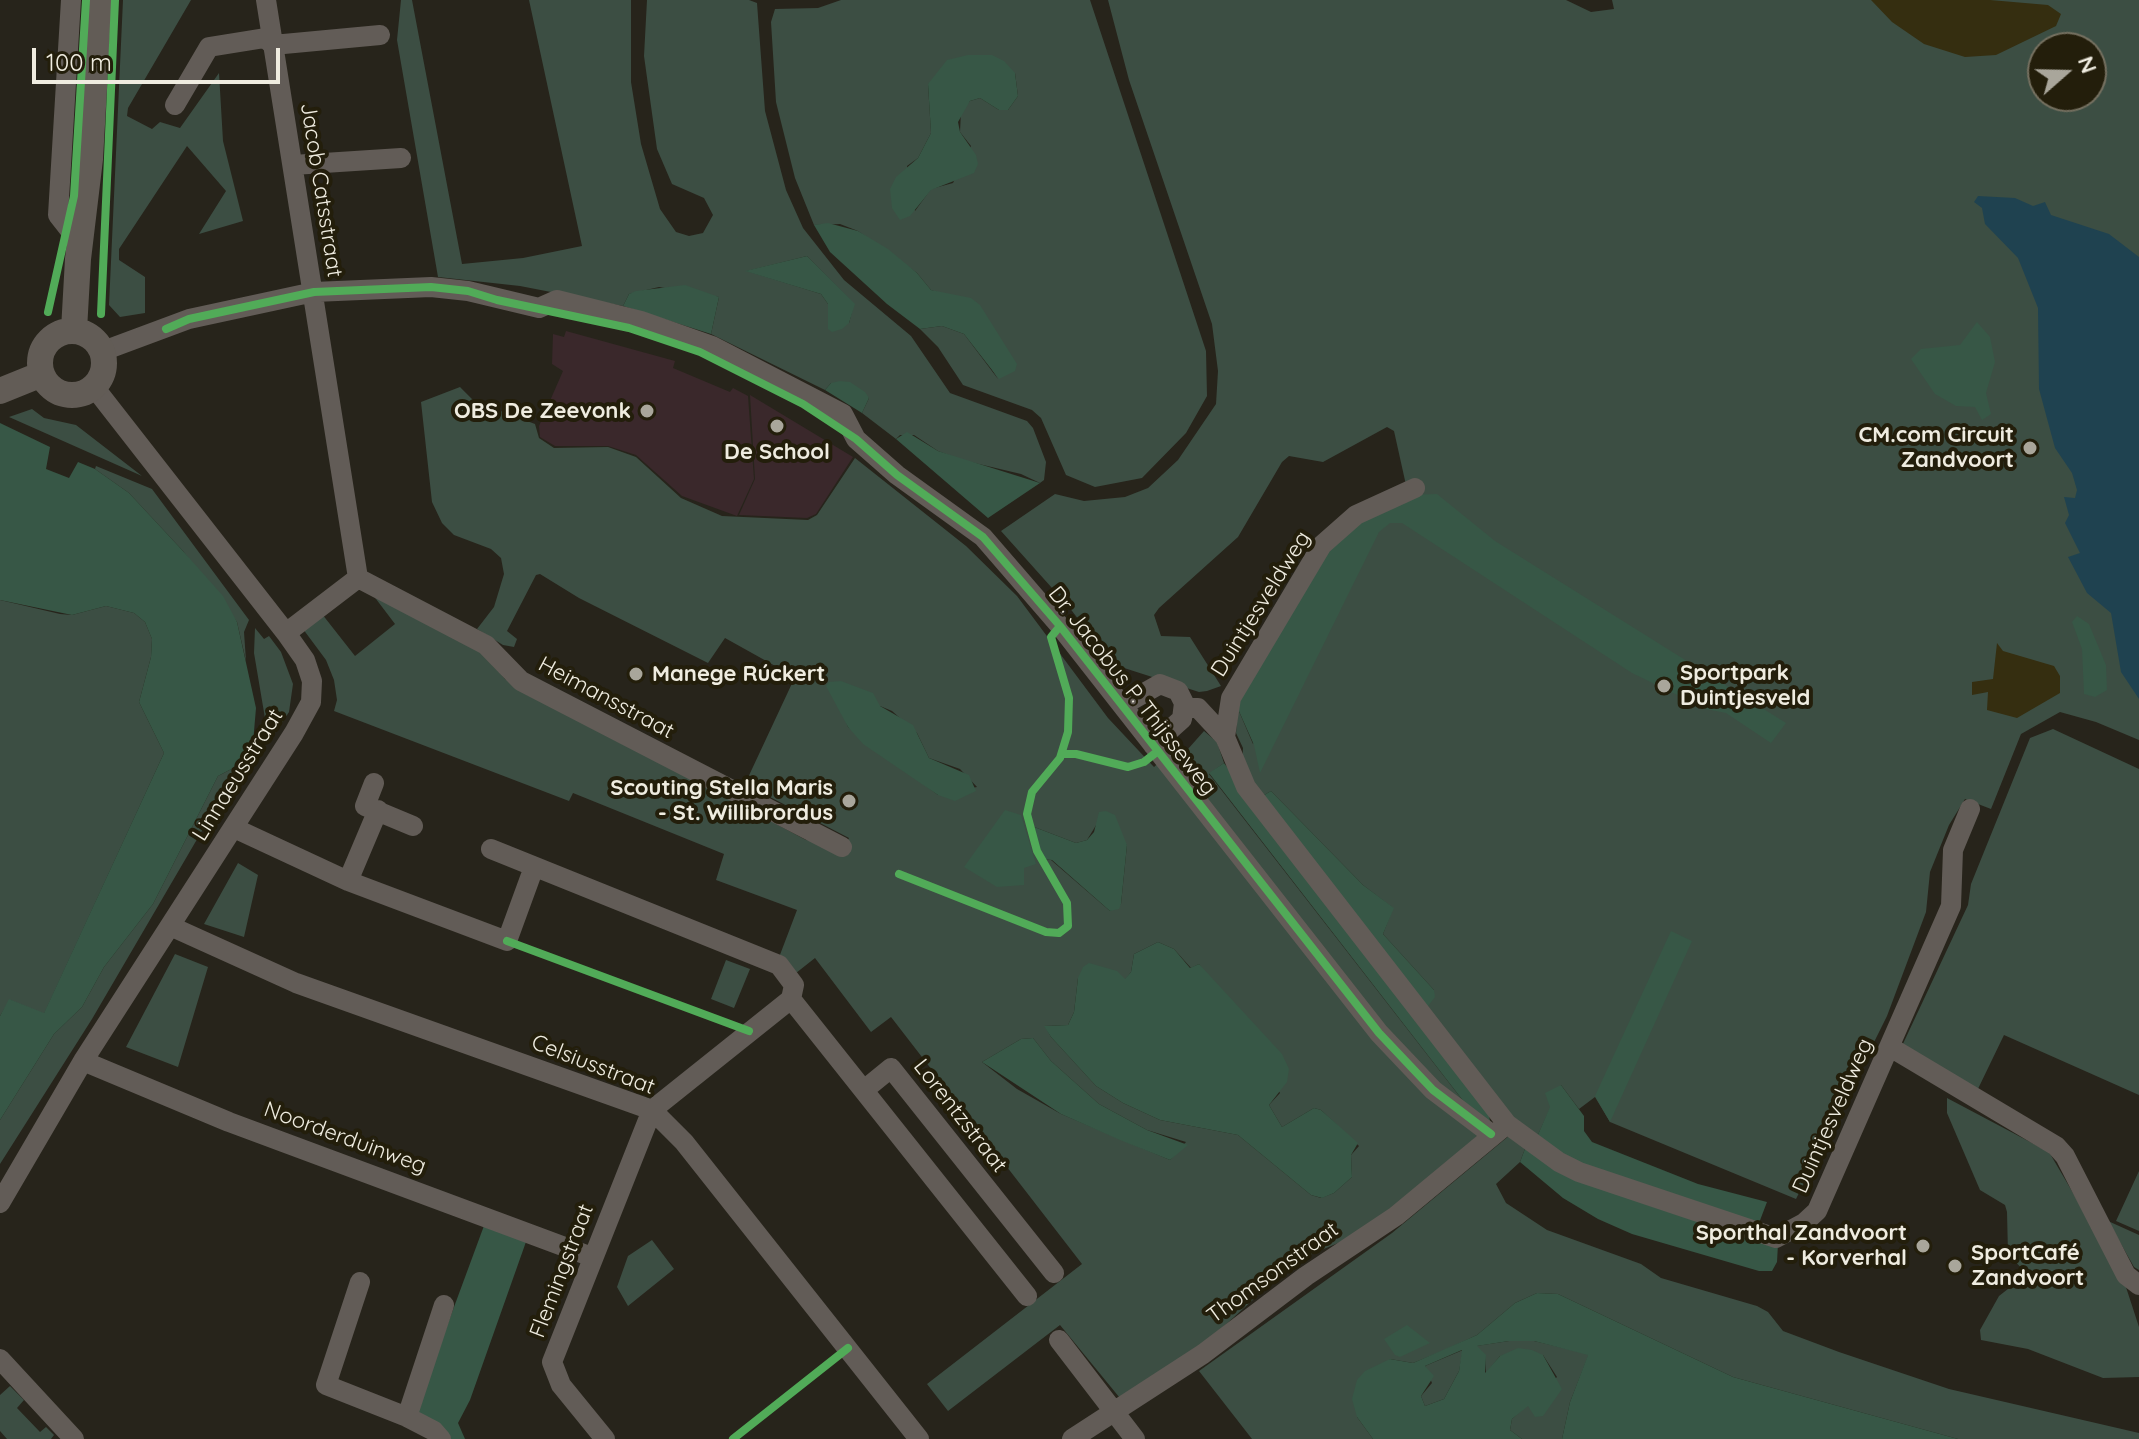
<!DOCTYPE html>
<html>
<head>
<meta charset="utf-8">
<style>
  body { margin:0 }
  #map { position:relative; width:2139px; height:1439px; overflow:hidden; background:#27241b; font-family:Quicksand,sans-serif }
  canvas { display:block }
  .north { position:absolute; left:2027px; top:32px; width:80px; height:80px; box-sizing:border-box; background:#231e0b; border:2px solid #757060; border-radius:50%; rotate:70deg; font-size:22px; font-weight:700; line-height:32px; text-align:center; color:#efece0 }
  .north::after { content:''; display:block; margin:auto; width:28px; height:36px; background:#a9a69b; clip-path:polygon(50% 0,100% 100%,50% 72%,0 100%) }
  .scale { position:absolute; left:32px; top:48px; width:248px; height:36px; box-sizing:border-box; border:4px solid #efece0; border-top:0; padding-left:10px; font-size:24px; line-height:28px; white-space:nowrap; color:#efece0; -webkit-text-stroke:6px #231e0b; paint-order:stroke }
</style>
</head>
<body>
<div id="map">
<canvas width="2139" height="1439"></canvas>
<div class="north">N</div>
<div class="scale">100 m</div>
</div>
<script>
const c = document.querySelector('canvas').getContext('2d');
c.lineJoin = 'round';
function paint(path, color) { c.fillStyle = color; c.fill(path, 'evenodd'); }
const toPath = rows => new Path2D(rows.map(r => 'M' + r).join(''));
function trace(path, color, width, dash) { c.strokeStyle = color; c.lineWidth = width; c.lineCap = dash ? 'butt' : 'round'; c.setLineDash(dash || []); c.stroke(path); }
function drawText(font, color, halo, rows, align = 'center') {
  c.font = font + ' Quicksand,sans-serif'; c.lineWidth = 8; c.setLineDash([]); c.textBaseline = 'middle'; c.strokeStyle = halo; c.fillStyle = color; for (const [text, x, y, turn = 0] of rows) {
    c.save(); c.translate(x, y); c.rotate((+turn || 0) * Math.PI / 180); c.textAlign = isNaN(turn) ? turn : align; if (halo) c.strokeText(text, 0, 0); c.fillText(text, 0, 0); c.restore();
  }
}
const education = toPath([
  [566,331,675,361,673,368,730,392,733,388,748,396,754,479,737,516,682,496,636,455,608,446,555,446,540,437,539,426,563,371,552,364,553,334,564,337],
  [750,395,853,457,816,514,807,518,739,515,755,479]
]);
const green = toPath([
  [123,0,191,0,128,108,127,116,152,129,160,122,180,128,219,73,223,141,243,221,199,234,226,191,187,146,119,249,119,260,145,277,145,313,120,317,109,305],
  [401,0,412,0,462,264,523,258,582,246,529,0,631,0,631,82,641,144,660,209,676,232,689,236,703,233,713,215,704,198,672,184,657,149,644,56,647,0,749,0,757,3,765,111,786,190,803,228,844,280,911,336,950,393,1027,421,1033,428,1046,462,1044,480,1040,483,1021,474,962,460,938,451,914,435,900,435,896,439,862,413,869,398,831,383,825,390,711,334,719,297,659,287,629,294,623,306,520,286,438,277,397,40],
  [807,256,854,304,849,323,828,314,828,304,821,294,747,271],
  [841,0,1090,0,1206,351,1207,396,1186,433,1142,478,1095,487,1066,475,1041,418,1032,410,963,385,938,347,920,329,942,326,964,334,998,379,946,295,931,290,917,273,858,231,840,224,814,225,795,178,776,102,771,22,775,9,818,8],
  [1015,73,1018,96,1008,110,999,110,980,98,970,101,961,111,960,132,971,146,953,183,931,189,915,211,907,166,918,158,931,133,928,84],
  [1108,0,1566,0,1591,12,1614,9,1612,0,2139,0,2139,740,2096,722,2060,712,2021,734,1991,809,1965,799,1949,825,1930,872,1926,912,1887,1016,1796,1199,1610,1122,1595,1097,1579,1109,1561,1085,1536,1139,1514,1119,1425,1010,1434,990,1383,934,1393,908,1363,885,1271,791,1261,797,1242,767,1243,748,1236,733,1238,709,1253,744,1406,485,1394,431,1387,427,1323,462,1289,456,1282,462,1238,537,1159,608,1154,615,1161,636,1190,637,1221,686,1207,691,1199,692,1121,667,1108,658,1069,607,1001,531,1055,494,1084,501,1125,497,1148,488,1178,460,1216,404,1218,371,1212,324,1129,80],
  [2043,48,2091,48,2091,96,2043,96],
  [460,387,474,401,535,424,539,438,554,448,608,447,636,457,681,498,722,516,808,520,817,515,855,458,966,546,1017,596,1108,718,1154,767,1168,754,1188,749,1204,731,1217,742,1224,763,1209,774,1485,1129,1433,1178,1350,1238,1312,1254,1278,1277,1188,1359,1124,1403,1060,1325,948,1411,927,1384,1082,1264,891,1017,871,1032,815,958,791,977,778,960,797,910,716,880,724,854,573,793,569,801,334,711,337,700,334,680,326,660,303,629,322,614,355,656,395,624,373,595,482,651,505,679,806,840,846,844,849,838,745,784,795,677,725,638,708,663,579,598,540,574,536,575,507,631,517,639,514,647,503,645,477,629,494,607,504,574,501,558,491,549,454,535,442,523,432,502,421,402],
  [880,706,892,711,917,733,929,758,960,769,977,787,938,795,848,727,845,719],
  [1098,822,1127,845,1121,904,1110,911,1051,860,1041,859,1029,825,1076,843,1087,840],
  [1158,942,1174,949,1191,968,1199,964,1280,1093,1269,1105,1282,1127,1314,1108,1321,1110,1359,1146,1351,1155,1352,1177,1334,1193,1321,1198,1311,1195,1238,1135,1160,1120,1123,1103,1096,1086,1051,1037,1045,1026,1068,1025,1074,1012,1078,978,1125,980,1131,972,1134,954],
  [1033,1038,1051,1061,1099,1104,1147,1130,1186,1142,1170,1160,1061,1114,1017,1089,982,1062,1021,1039],
  [32,409,44,418,76,425,142,476,9,417],
  [96,466,152,489,249,620,244,632,246,661,237,622,183,551,129,493,95,469],
  [0,600,60,614,72,615,106,606,134,613,145,622,152,639,151,657,139,702,164,753,44,1014,10,1000,0,1016],
  [255,628,264,639,269,636,281,652,293,684,289,712,269,742,254,653],
  [2053,729,2139,769,2139,1095,2004,1035,1976,1093,1901,1048,1968,905,1971,884,2030,738],
  [241,764,92,1019,0,1164,0,1120,54,1034,82,1007,104,967,153,904,218,776],
  [238,863,258,875,244,937,204,924],
  [175,954,208,967,178,1067,126,1047],
  [726,960,750,969,734,1008,711,999],
  [1947,1098,2049,1152,2123,1278,2139,1327,2139,1377,2103,1378,2028,1349,1981,1340,1980,1330,1999,1296,2027,1274,2008,1254,2007,1212,2005,1205,1980,1190,1947,1113],
  [1510,1135,1526,1146,1520,1162,1496,1184,1506,1203,1547,1230,1641,1264,1661,1278,1757,1306,1768,1312,1783,1331,1839,1352,1949,1389,2139,1433,2139,1439,1958,1439,1733,1377,1558,1294,1537,1293,1515,1303,1477,1335,1445,1350,1413,1363,1390,1359,1357,1417,1373,1439,1252,1439,1199,1371,1392,1233],
  [2139,1171,2139,1231,2116,1221],
  [2108,1221,2139,1235,2139,1270,2134,1267],
  [652,1240,674,1269,628,1306,617,1287,628,1256],
  [1509,1341,1534,1341,1589,1354,1570,1402,1562,1439,1522,1439,1510,1430,1512,1419,1557,1377,1543,1355,1500,1356,1486,1373,1485,1355,1476,1346],
  [1463,1350,1459,1371,1444,1399,1425,1406,1421,1396,1432,1383,1425,1366],
  [10,1386,24,1400,17,1408,40,1432,46,1427,54,1435,51,1439,7,1439,0,1431,0,1395]
]);
const forest = toPath([
  [968,55,992,55,1004,61,1015,73,1018,96,1008,110,999,110,980,98,970,101,958,122,960,132,976,155,978,164,974,173,931,190,910,216,900,220,892,208,890,189,896,177,918,158,931,133,928,84,947,60],
  [828,223,858,231,888,249,917,273,931,290,971,298,980,305,1017,364,1015,371,999,379,964,334,942,326,920,329,887,304,830,252,814,225],
  [807,256,855,304,849,323,842,329,832,332,828,329,828,304,821,294,745,271],
  [685,285,719,297,711,334,623,306,629,294,636,291],
  [1977,322,1990,337,1995,362,1986,393,1991,414,1982,420,1975,407,1956,406,1935,394,1911,359,1921,349,1960,345],
  [840,381,850,382,865,392,869,398,862,413,825,390,831,383],
  [0,423,50,447,46,469,69,478,78,462,95,469,129,493,183,551,223,596,237,622,256,708,253,743,241,764,218,776,153,904,104,967,82,1007,54,1034,0,1120,0,1016,9,999,44,1013,164,753,139,702,151,657,152,639,145,622,134,613,106,606,72,615,0,600],
  [907,432,938,451,1040,483,988,518,896,439],
  [1437,494,1495,541,1786,723,1771,743,1726,713,1706,709,1632,673,1402,523,1390,523,1379,532,1260,773,1254,745,1238,709,1239,696,1340,533,1409,495],
  [2077,616,2089,624,2106,665,2107,690,2095,697,2084,694,2082,649,2072,622],
  [841,681,873,693,880,706,913,725,929,758,969,775,976,791,955,801,938,795,863,744,848,727,826,686,829,682],
  [1224,763,1488,1109,1490,1121,1485,1129,1209,773],
  [1271,791,1363,885,1394,908,1383,934,1434,990,1435,997,1425,1010,1261,797],
  [1005,810,1021,815,1036,864,1024,868,1024,885,997,887,964,867],
  [1106,811,1115,815,1127,845,1121,904,1119,909,1110,911,1052,860,1041,859,1029,825,1076,843,1087,840,1094,832,1099,812],
  [1671,931,1692,941,1610,1122,1595,1096],
  [1158,942,1174,949,1190,968,1199,964,1282,1054,1289,1069,1287,1082,1269,1105,1282,1127,1314,1108,1321,1110,1358,1143,1351,1155,1352,1177,1334,1193,1322,1198,1311,1195,1238,1135,1160,1120,1123,1103,1096,1086,1051,1037,1044,1026,1068,1025,1074,1012,1078,978,1083,967,1089,963,1117,971,1125,979,1131,972,1134,954],
  [1033,1038,1051,1061,1099,1104,1147,1130,1188,1145,1170,1160,1120,1140,1061,1114,982,1062,1021,1039],
  [1561,1085,1584,1116,1584,1131,1592,1142,1698,1184,1767,1202,1759,1223,1601,1174,1536,1139,1550,1107,1545,1093],
  [1526,1146,1778,1244,1777,1262,1772,1271,1759,1271,1632,1234,1598,1219,1563,1198,1520,1162],
  [485,1223,527,1239,470,1400,458,1423,465,1439,450,1439,416,1410],
  [1537,1293,1558,1294,1733,1377,1958,1439,1562,1439,1570,1402,1588,1355,1534,1341,1509,1341,1477,1346,1486,1355,1485,1373,1500,1356,1518,1348,1532,1350,1543,1355,1562,1389,1543,1416,1535,1417,1528,1406,1512,1419,1510,1430,1522,1439,1373,1439,1357,1417,1352,1399,1357,1380,1365,1371,1390,1359,1413,1363,1477,1335,1515,1303],
  [1462,1350,1459,1371,1444,1399,1425,1406,1421,1396,1434,1376,1425,1366],
  [1407,1325,1430,1343,1400,1357,1395,1355,1384,1339]
]);
const sand = toPath([
  [1871,0,1990,0,2048,5,2061,14,2056,26,1996,55,1965,57,1924,44,1892,22],
  [1997,643,2003,651,2054,666,2060,676,2060,693,2017,718,1987,710,1988,692,1972,695,1972,682,1993,679]
]);
const water = toPath([
  [1978,196,2015,198,2033,206,2045,202,2051,215,2109,234,2139,257,2139,699,2121,672,2111,613,2087,593,2068,557,2080,553,2065,523,2069,515,2064,497,2075,498,2077,490,2072,473,2055,448,2039,389,2038,308,2018,258,1985,224,1982,208,1974,202]
]);
const minor = toPath([
  [71,0,58,215,80,243],
  [266,0,358,578],
  [175,105,209,47,265,38,273,45,380,35],
  [293,165,401,158],
  [103,351,189,319,314,292,431,287,468,291,539,308,557,300,641,321,712,346,843,414,856,439,897,475,983,537,1060,626,1379,1033,1433,1090,1491,1134],
  [358,578,486,645,521,681,842,847],
  [286,633,358,578],
  [1123,705,1160,684,1178,691,1184,703,1182,719,1153,745],
  [1184,708,1198,708,1225,737,1246,787,1507,1124],
  [1225,737,1231,698,1322,545,1356,515,1415,488],
  [374,783,365,806,413,826],
  [234,828,348,881,507,941,534,867],
  [491,849,779,965,794,985,791,999],
  [348,881,378,810],
  [170,926,296,983,652,1110,684,1142,919,1439],
  [1890,1047,2056,1146,2065,1156,2126,1275,2139,1285],
  [83,1061,229,1122,592,1257],
  [864,1090,891,1068,1054,1273],
  [0,1203,83,1061,294,733,311,702,312,681,305,660,286,633,94,387],
  [360,1282,326,1385,407,1417,434,1431,441,1439],
  [1059,1340,1135,1439],
  [0,1359,74,1439],
  [407,1417,444,1305],
  [605,1439,561,1385,552,1362,652,1110,791,999,1027,1296],
  [1072,1439,1203,1354,1306,1276,1396,1216,1507,1124,1559,1162,1579,1172,1776,1238,1804,1223,1817,1211,1951,906,1953,850,1970,809]
]);
const major = toPath([
  [74,330,78,259,90,159,99,0],
  '40 363a32 32 0 1 1 64 0a32 32 0 1 1-64 0Z',
  [0,391,42,374]
]);
const cycleway = toPath([
  [48,312,74,196,86,0],
  [101,314,115,0],
  [166,329,189,319,314,292,431,287,468,291,497,300,629,328,700,352,803,404,856,439,897,475,983,537,1060,626,1379,1033,1433,1090,1491,1134],
  [1062,754,1076,754,1128,767,1144,762,1158,751],
  [899,874,1046,932,1059,933,1068,926,1067,903,1037,851,1027,814,1032,792,1060,758,1068,732,1069,698,1051,637,1060,626],
  [507,941,749,1031],
  [733,1439,848,1348]
]);
const markers = [
  [647,411,8,"#a9a69b"],
  [777,426,8,"#a9a69b"],
  [2030,448,8,"#a9a69b"],
  [636,674,8,"#a9a69b"],
  [1664,686,8,"#a9a69b"],
  [849,801,8,"#a9a69b"],
  [1923,1246,8,"#a9a69b"],
  [1955,1266,8,"#a9a69b"]
];
const streetNames = [
  ["Jacob Catsstraat",321,190,81],
  ["Duintjesveldweg",1261,604,-58],
  ["Dr. Jacobus P. Thijsseweg",1132,691,52],
  ["Heimansstraat",606,698,28],
  ["Linnaeusstraat",238,775,-58],
  ["Celsiusstraat",593,1065,21],
  ["Lorentzstraat",960,1116,52],
  ["Duintjesveldweg",1833,1116,-66],
  ["Noorderduinweg",345,1138,20],
  ["Flemingstraat",562,1271,-69],
  ["Thomsonstraat",1273,1273,-36]
];
const poiNames = [
  ["OBS De Zeevonk",631,411],
  ["CM.com Circuit",2014,435],
  ["Zandvoort",2014,460],
  ["De School",777,452,"center"],
  ["Sportpark",1680,673,"left"],
  ["Duintjesveld",1680,698,"left"],
  ["Manege Rúckert",652,674,"left"],
  ["Scouting Stella Maris",833,788],
  ["- St. Willibrordus",833,813],
  ["Sporthal Zandvoort",1907,1233],
  ["- Korverhal",1907,1258],
  ["SportCafé",1971,1253,"left"],
  ["Zandvoort",1971,1278,"left"]
];
paint(education, '#3a282b');
paint(green, '#3c4e43');
paint(forest, '#375746');
paint(sand, '#352e10');
paint(water, '#1f4250');
trace(minor, '#625c57', 20);
trace(major, '#625c56', 26);
trace(cycleway, '#51ab58', 8);
for (const [x, y, r, color] of markers) { const dot = new Path2D(); dot.arc(x, y, r, 0, 2 * Math.PI); c.fillStyle = color; c.fill(dot); trace(dot, '#231e0b', 3); }
drawText('22px', '#efece0', '#231e0b', streetNames);
drawText('bold 22px', '#efece0', '#231e0b', poiNames, 'right');
</script>
</body>
</html>
